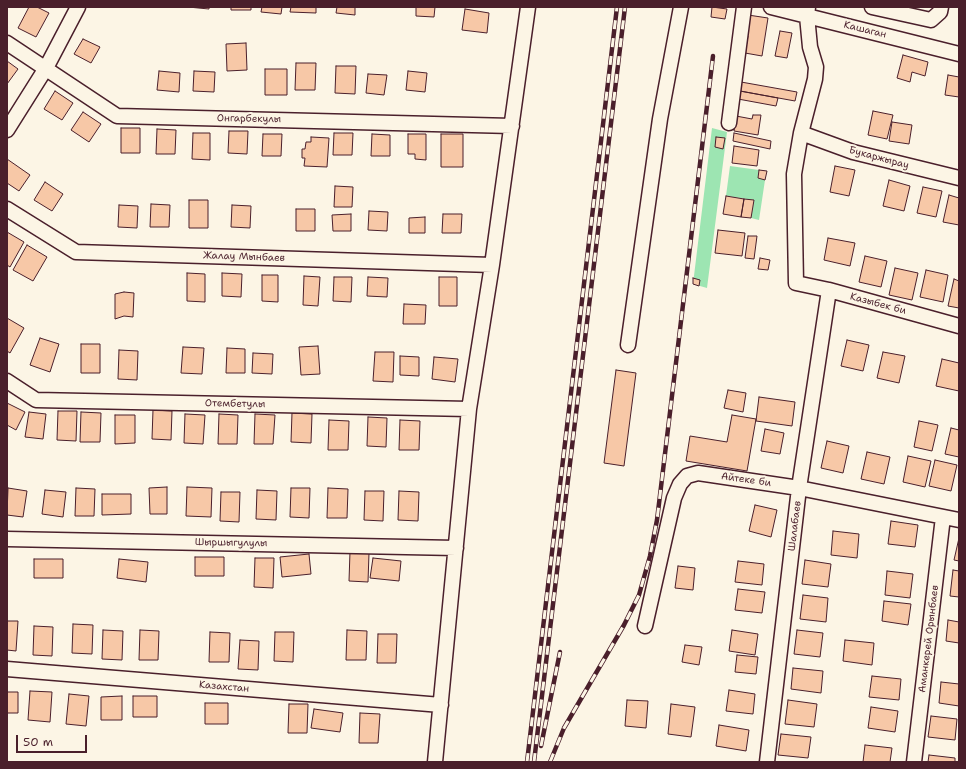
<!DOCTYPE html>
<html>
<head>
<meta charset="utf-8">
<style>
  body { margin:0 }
  #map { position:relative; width:966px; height:769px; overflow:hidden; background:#fcf5e5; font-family:"Shantell Sans",sans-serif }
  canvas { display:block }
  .frame { position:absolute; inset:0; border:8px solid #4a1f2b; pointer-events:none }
  .scale { position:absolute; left:16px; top:735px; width:71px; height:18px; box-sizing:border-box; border:2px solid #4a1f2b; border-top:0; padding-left:5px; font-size:12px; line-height:14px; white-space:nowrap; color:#4a1f2b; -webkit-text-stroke:3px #fcf5e5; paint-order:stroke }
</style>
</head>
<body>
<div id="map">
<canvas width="966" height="769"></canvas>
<div class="frame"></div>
<div class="scale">50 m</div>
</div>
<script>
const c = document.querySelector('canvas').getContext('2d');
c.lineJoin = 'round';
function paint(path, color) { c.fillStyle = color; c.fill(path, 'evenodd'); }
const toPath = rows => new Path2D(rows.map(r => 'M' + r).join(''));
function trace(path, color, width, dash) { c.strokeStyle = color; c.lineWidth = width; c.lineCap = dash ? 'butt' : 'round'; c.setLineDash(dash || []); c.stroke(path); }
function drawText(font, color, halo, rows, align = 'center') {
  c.font = font + ' "Shantell Sans",sans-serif'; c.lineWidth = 4; c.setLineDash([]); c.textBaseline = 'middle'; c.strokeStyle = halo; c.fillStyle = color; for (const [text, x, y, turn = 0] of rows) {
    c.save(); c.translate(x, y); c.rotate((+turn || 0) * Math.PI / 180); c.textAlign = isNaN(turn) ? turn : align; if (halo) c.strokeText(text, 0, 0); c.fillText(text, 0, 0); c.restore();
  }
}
const green = toPath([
  [712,128,727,132,707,288,693,284],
  [730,166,759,170,758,178,765,180,759,220,751,218,754,200,726,196]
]);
const building = toPath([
  [29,7,37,7,49,13,36,37,18,28,29,7],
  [188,7,209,7,209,9,188,7],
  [231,7,251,7,251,10,231,10,231,7],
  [262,7,282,7,281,14,261,12,262,7],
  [291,7,316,7,316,13,290,12,291,7],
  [337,7,355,7,355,15,336,13,337,7],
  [416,7,435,7,434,17,416,16,416,7],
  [712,7,727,9,725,19,711,17,712,7],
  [465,9,489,13,487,33,462,30,465,9],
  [748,15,768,18,762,56,745,53,748,36,744,36,748,15],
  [780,31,792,33,787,58,775,56,780,31],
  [83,39,100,47,91,63,74,54,83,39],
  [246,43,247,70,227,71,226,44,246,43],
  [903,55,928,62,925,76,912,72,910,82,897,78,903,55],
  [7,61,18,69,7,84,7,61],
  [296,63,316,63,315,90,295,90,296,63],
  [336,66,356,66,355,94,335,93,336,66],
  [265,69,287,69,287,95,265,95,265,69],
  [159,71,180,73,179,92,157,90,159,71],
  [194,71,215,72,214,92,193,91,194,71],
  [408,71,427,73,425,92,406,90,408,71],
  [368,74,387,75,384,95,366,93,368,74],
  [948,75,959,77,959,97,945,95,948,75],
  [741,82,797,92,795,101,740,91,741,82],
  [55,91,73,103,62,120,44,109,55,91],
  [740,91,778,98,776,106,738,99,740,91],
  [873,111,893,115,887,139,868,135,873,111],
  [83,112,101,124,89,142,71,130,83,112],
  [753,115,761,115,758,135,734,131,736,116,752,119,753,115],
  [892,122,912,125,909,144,889,141,892,122],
  [121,128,140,128,140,153,121,153,121,128],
  [157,129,176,130,175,154,156,154,157,129],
  [229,131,248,131,247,154,228,153,229,131],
  [193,133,210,133,210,160,192,159,193,133],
  [334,133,353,133,352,155,333,155,334,133],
  [734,133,771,141,770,149,733,141,734,133],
  [263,134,282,134,281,156,262,156,263,134],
  [372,134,390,135,390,156,371,156,372,134],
  [408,134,426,134,426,160,415,159,415,154,408,154,408,134],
  [441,134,463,134,463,167,441,167,441,134],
  [311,137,329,138,327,167,304,166,305,158,302,158,302,149,305,149,306,142,311,142,311,137],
  [716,137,725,138,723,149,715,147,716,137],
  [734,146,759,150,757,166,732,163,734,146],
  [7,159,30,175,19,191,7,183,7,159],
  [835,166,855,170,849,196,830,192,835,166],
  [759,170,767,171,765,180,758,178,759,170],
  [889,180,910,186,904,211,883,206,889,180],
  [45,182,63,194,52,211,34,200,45,182],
  [335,186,353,187,352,207,334,207,335,186],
  [923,187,942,191,936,217,917,213,923,187],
  [949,195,959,198,959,225,943,222,949,195],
  [726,196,744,199,741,217,723,214,726,196],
  [744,199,754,200,751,218,741,217,744,199],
  [189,200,208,200,208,228,189,228,189,200],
  [151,204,170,205,169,227,150,227,151,204],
  [119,205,138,206,137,228,118,227,119,205],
  [232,205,251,206,250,228,231,227,232,205],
  [296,209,315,209,315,231,296,231,296,209],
  [369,211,388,212,387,231,368,230,369,211],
  [351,214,351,231,333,231,332,215,351,214],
  [443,214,462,214,461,233,442,233,443,214],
  [425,217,425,233,409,233,409,218,425,217],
  [718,230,745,233,742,256,715,253,718,230],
  [7,232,24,242,10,267,7,265,7,232],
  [748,236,757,236,754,259,745,258,748,236],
  [828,238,855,243,850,266,824,260,828,238],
  [27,245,47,257,33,281,13,270,27,245],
  [865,256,887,261,881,287,859,282,865,256],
  [760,258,770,260,768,270,758,269,760,258],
  [895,268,918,273,912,300,889,295,895,268],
  [926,270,948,275,943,302,920,297,926,270],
  [187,273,205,274,205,302,187,301,187,273],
  [222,273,242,274,241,297,222,296,222,273],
  [262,275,278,275,278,302,262,301,262,275],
  [304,276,320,277,318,306,303,305,304,276],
  [334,277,352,277,351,302,333,301,334,277],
  [368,277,388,278,387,297,367,296,368,277],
  [439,277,457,277,457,306,439,306,439,277],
  [693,278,700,280,699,286,693,284,693,278],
  [954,279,959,281,959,308,948,306,954,279],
  [124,292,134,293,133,317,124,316,115,319,115,294,124,292],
  [404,304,426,305,425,324,403,324,404,304],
  [7,318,24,328,10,353,7,351,7,318],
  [40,338,59,344,50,372,30,365,40,338],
  [847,340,869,345,863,371,841,366,847,340],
  [81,344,100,344,100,373,81,373,81,344],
  [318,346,320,374,301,375,299,347,318,346],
  [183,347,204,348,202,374,181,373,183,347],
  [227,348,245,349,245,373,226,373,227,348],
  [119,350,138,351,137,380,118,379,119,350],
  [375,352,394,352,393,382,373,381,375,352],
  [883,352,905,356,899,383,877,378,883,352],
  [253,353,273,354,272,374,252,373,253,353],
  [400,356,419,357,419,376,400,375,400,356],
  [434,357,458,359,455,382,432,379,434,357],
  [942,359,959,363,959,391,936,386,942,359],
  [616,370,636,373,624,466,604,463,616,370],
  [728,390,746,393,743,412,724,408,728,390],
  [759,397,795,402,792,426,756,421,759,397],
  [7,403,25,412,16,430,7,425,7,403],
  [153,410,172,411,171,440,152,439,153,410],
  [58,411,77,411,76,441,57,440,58,411],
  [29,412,46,414,43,439,25,437,29,412],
  [81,412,101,413,100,442,80,442,81,412],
  [292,413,312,414,311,443,291,442,292,413],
  [185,414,205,415,203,444,184,443,185,414],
  [219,414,238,415,237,444,218,444,219,414],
  [255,414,275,415,273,444,254,444,255,414],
  [115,415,135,415,135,443,115,444,115,415],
  [732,415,756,419,747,471,686,461,690,436,727,442,732,415],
  [368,417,387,418,386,447,367,446,368,417],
  [329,420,349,421,348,450,328,450,329,420],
  [400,420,420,421,419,450,399,450,400,420],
  [919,421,938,425,932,451,914,447,919,421],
  [951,428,959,430,959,457,945,454,951,428],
  [765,429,784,433,780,454,761,451,765,429],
  [827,441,849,446,843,473,821,468,827,441],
  [867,452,890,457,884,484,861,479,867,452],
  [908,456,931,461,925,487,903,482,908,456],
  [935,460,957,465,951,491,929,486,935,460],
  [167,487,167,514,150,514,149,488,167,487],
  [187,487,212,488,211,517,186,516,187,487],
  [8,488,27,491,23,517,7,515,8,488],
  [76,488,95,489,94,516,75,516,76,488],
  [291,488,310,488,309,518,290,517,291,488],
  [328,488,348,489,347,518,327,518,328,488],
  [45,490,66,492,63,517,42,514,45,490],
  [257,490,277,491,276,520,256,519,257,490],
  [365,491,384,491,383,521,364,520,365,491],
  [399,491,419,492,418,521,398,520,399,491],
  [221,492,240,492,239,522,220,521,221,492],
  [102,494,131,494,131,514,102,515,102,494],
  [755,505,777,510,771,537,749,531,755,505],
  [891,521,918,525,915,547,888,544,891,521],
  [833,531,859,534,857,558,831,555,833,531],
  [959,538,959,561,954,560,959,538],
  [350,552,369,553,368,582,349,581,350,552],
  [309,554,311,574,282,577,280,557,309,554],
  [195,557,224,557,224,576,195,576,195,557],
  [255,558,274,558,273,588,254,587,255,558],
  [373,558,401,561,399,581,370,578,373,558],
  [34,559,63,559,63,578,34,578,34,559],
  [119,559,148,562,146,582,117,578,119,559],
  [805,560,831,564,828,587,802,584,805,560],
  [738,561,764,564,762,585,735,582,738,561],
  [678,566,695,568,693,590,675,588,678,566],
  [953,570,959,571,959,597,950,596,953,570],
  [887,571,913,574,910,598,885,595,887,571],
  [738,589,765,592,762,613,735,610,738,589],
  [803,595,828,598,826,622,800,619,803,595],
  [884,601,911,604,908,625,882,621,884,601],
  [948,620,959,622,959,643,946,641,948,620],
  [7,621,18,621,16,651,7,650,7,621],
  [73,624,93,625,92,654,72,653,73,624],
  [34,626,53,627,52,656,33,655,34,626],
  [103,630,123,631,122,660,102,659,103,630],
  [140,630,159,631,158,660,139,660,140,630],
  [347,630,367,631,366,660,346,660,347,630],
  [732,630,758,634,755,655,729,651,732,630],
  [797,630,823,633,820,657,794,654,797,630],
  [210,632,230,633,229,662,209,662,210,632],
  [275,632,294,632,293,662,274,661,275,632],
  [378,634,397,634,396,663,377,663,378,634],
  [240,640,259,641,258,670,238,669,240,640],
  [845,640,874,643,872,665,843,661,845,640],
  [685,645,702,647,699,665,682,662,685,645],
  [737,655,758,657,756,674,735,672,737,655],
  [793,668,823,671,821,693,791,689,793,668],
  [872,676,901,679,899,700,869,697,872,676],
  [941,682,959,684,959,706,939,703,941,682],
  [729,690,755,694,753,714,726,711,729,690],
  [30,691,52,692,50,722,28,720,30,691],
  [7,692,18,692,18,713,7,713,7,692],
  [69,694,89,696,86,726,66,724,69,694],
  [122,696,122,720,101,720,101,697,122,696],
  [133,696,157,696,157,717,133,717,133,696],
  [627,700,648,701,646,728,625,726,627,700],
  [788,700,817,704,814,727,785,724,788,700],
  [205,703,228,703,228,724,205,724,205,703],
  [289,704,308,704,307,733,288,733,289,704],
  [671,704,695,707,691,737,668,734,671,704],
  [871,707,898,711,895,732,868,728,871,707],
  [314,709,343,713,340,732,311,728,314,709],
  [360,713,380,714,378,743,359,743,360,713],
  [931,716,957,719,955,740,928,737,931,716],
  [719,725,749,730,746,751,716,746,719,725],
  [781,734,811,737,808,758,778,755,781,734],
  [865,745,892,748,890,762,863,762,865,745],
  [929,755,955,758,955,762,928,762,929,755]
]);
const minor = toPath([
  [771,7,959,54],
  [808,7,807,16,810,47,816,67,815,79,801,133,794,174,796,283,829,290,959,326],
  [872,7,931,20,940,12,941,7],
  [7,43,117,116,512,126],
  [729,123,744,7],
  [7,130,46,68,78,7],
  [801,133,853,152,959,178],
  [7,209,76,252,492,265],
  [628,345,660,119,681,7],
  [7,381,36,400,469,409],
  [7,539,456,548],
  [645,626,674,498,680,484,687,476,698,473,799,488,959,520],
  [7,669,441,705],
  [435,762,469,409,492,265,528,7],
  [767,762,799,488,829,290],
  [914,762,943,517]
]);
const rail = toPath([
  [541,746,560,652],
  [527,762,617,7],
  [534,762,625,7],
  [550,762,564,728,624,625,639,595,650,556,657,520,713,56]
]);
const streetNames = [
  ["Кашаган",865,30,14],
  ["Онгарбекулы",249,119,1],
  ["Букаржырау",879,158,15],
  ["Жалау Мынбаев",244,257,2],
  ["Казыбек би",878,304,15],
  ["Отембетулы",235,404,1],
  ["Айтеке би",746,480,8],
  ["Шалабаев",795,526,-83],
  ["Шыршыгулулы",231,543,1],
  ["Аманкерей Орынбаев",929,639,-83],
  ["Казахстан",224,687,5]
];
paint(green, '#9de5b2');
paint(building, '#f7c8a7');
trace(building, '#4a1f2b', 1);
trace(minor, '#4a1f2b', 17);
trace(minor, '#fcf5e5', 14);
trace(rail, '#4a1f2b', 4.5);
trace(rail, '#fcf5e5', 3, [9]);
drawText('10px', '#4a1f2b', '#fcf5e5', streetNames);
</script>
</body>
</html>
